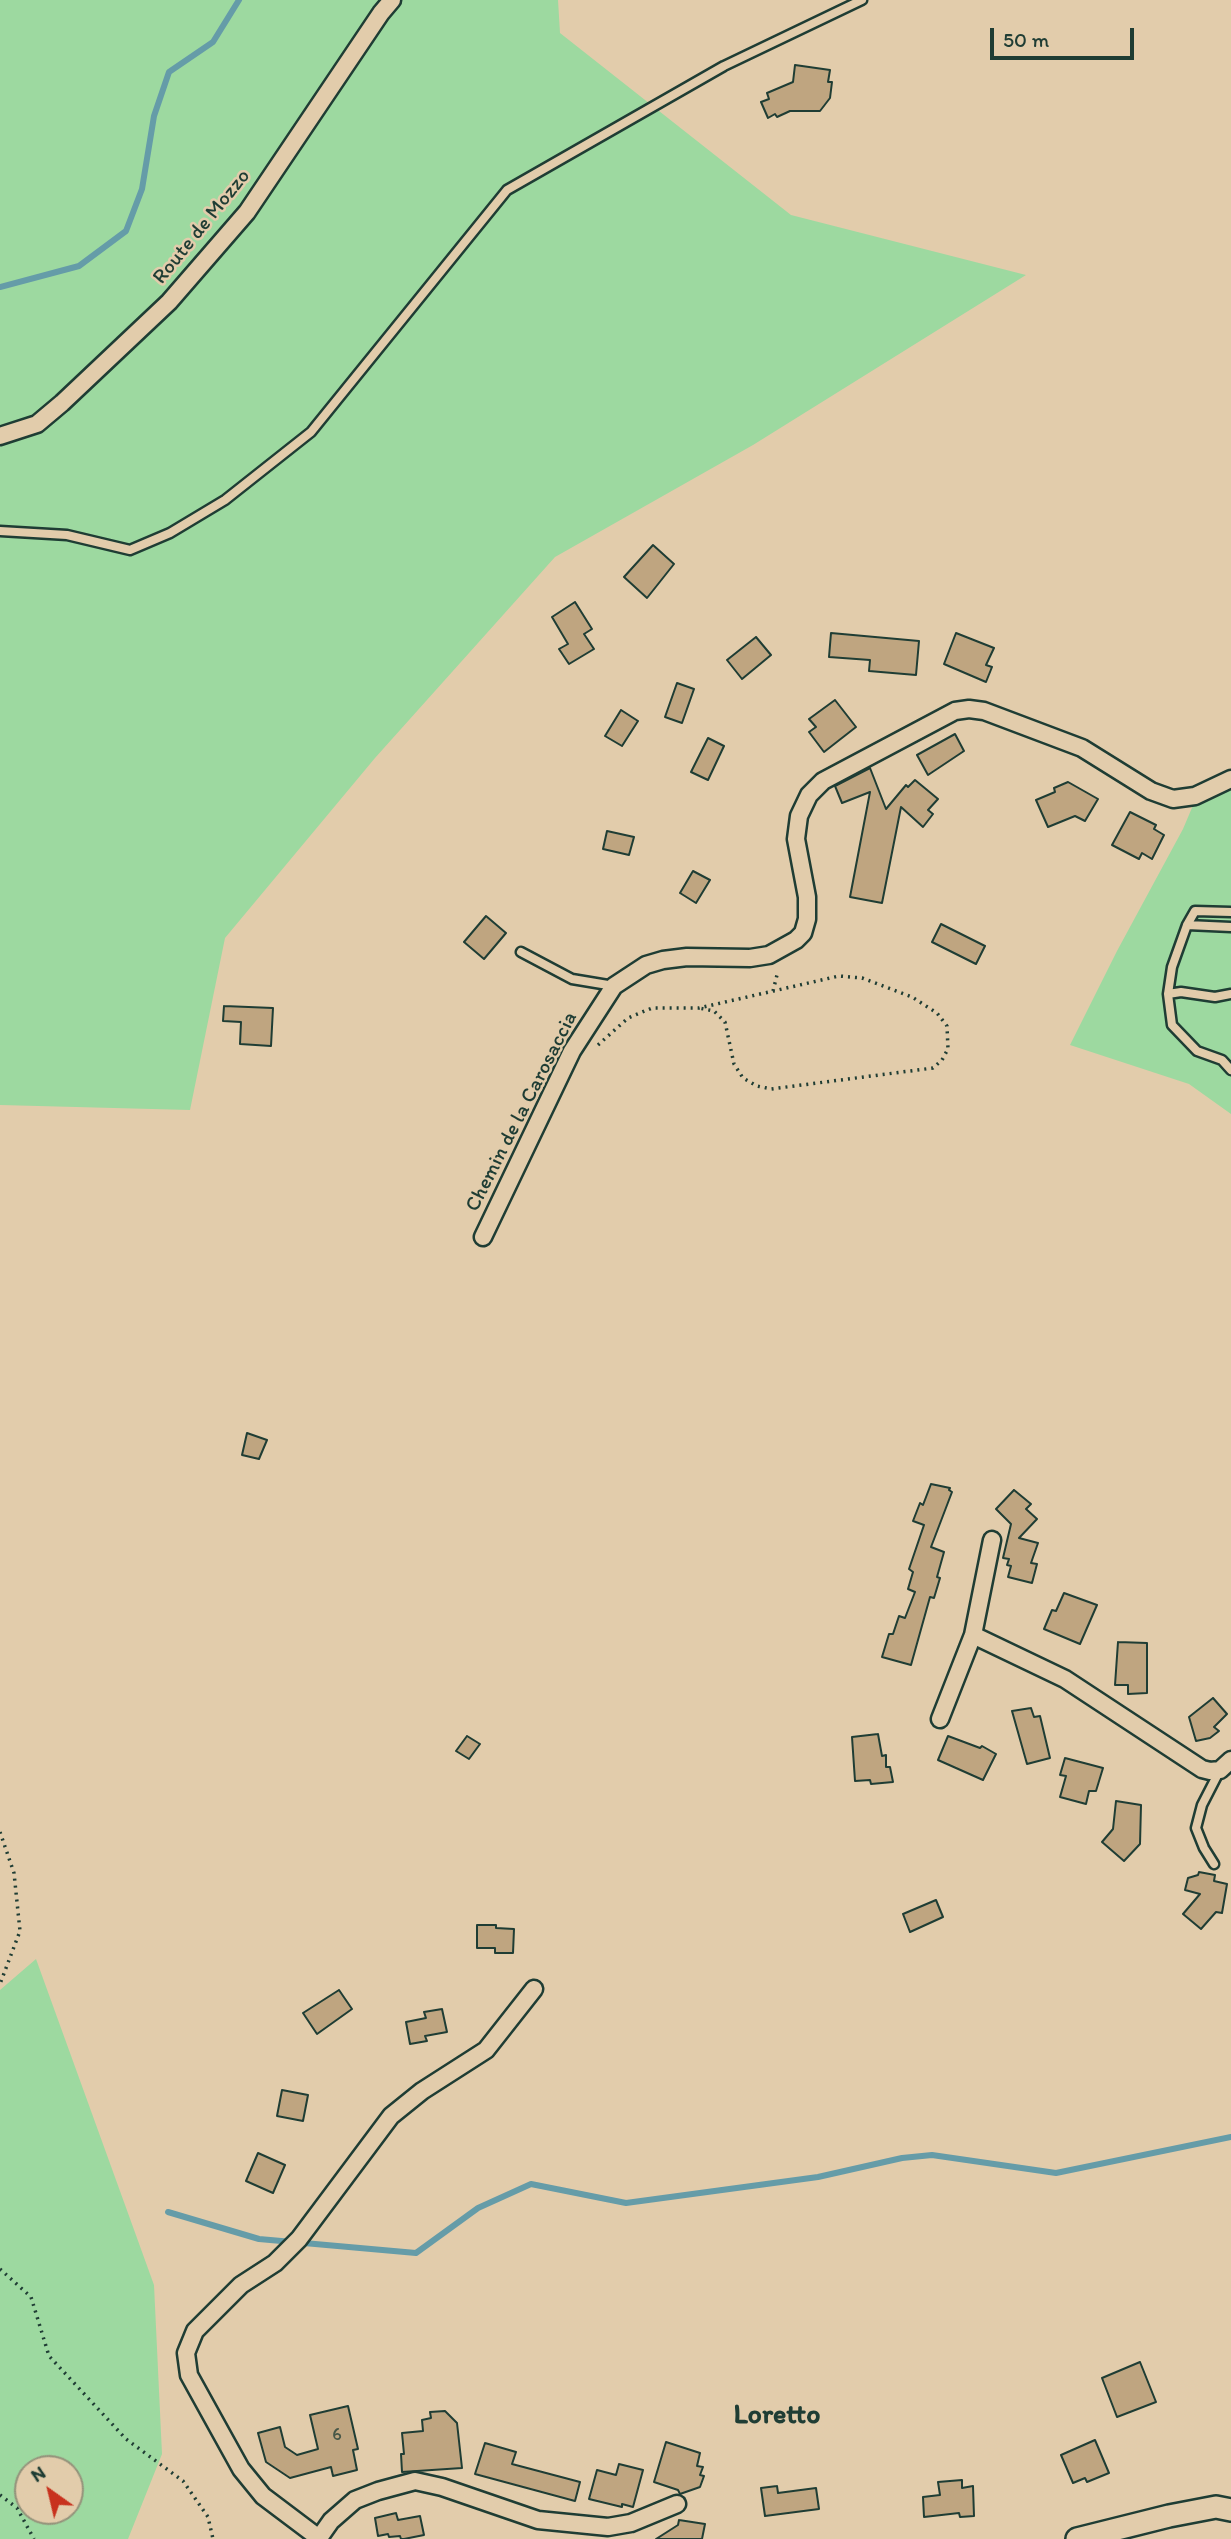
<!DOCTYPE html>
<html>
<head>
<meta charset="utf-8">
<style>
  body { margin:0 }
  #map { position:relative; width:1231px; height:2539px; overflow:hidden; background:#e2ccab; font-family:Itim,sans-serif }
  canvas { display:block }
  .north { position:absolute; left:14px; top:2455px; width:70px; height:70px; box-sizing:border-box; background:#e2ccab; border:2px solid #94937b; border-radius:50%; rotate:326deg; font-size:19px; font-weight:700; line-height:28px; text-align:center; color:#1f3d34 }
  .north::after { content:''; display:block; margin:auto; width:24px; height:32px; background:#c8321e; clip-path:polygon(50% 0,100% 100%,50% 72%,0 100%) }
  .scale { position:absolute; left:990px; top:28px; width:144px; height:32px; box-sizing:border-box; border:4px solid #1f3d34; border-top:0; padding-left:9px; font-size:21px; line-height:24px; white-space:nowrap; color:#1f3d34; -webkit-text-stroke:5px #e2ccab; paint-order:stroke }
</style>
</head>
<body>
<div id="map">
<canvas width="1231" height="2539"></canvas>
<div class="north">N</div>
<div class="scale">50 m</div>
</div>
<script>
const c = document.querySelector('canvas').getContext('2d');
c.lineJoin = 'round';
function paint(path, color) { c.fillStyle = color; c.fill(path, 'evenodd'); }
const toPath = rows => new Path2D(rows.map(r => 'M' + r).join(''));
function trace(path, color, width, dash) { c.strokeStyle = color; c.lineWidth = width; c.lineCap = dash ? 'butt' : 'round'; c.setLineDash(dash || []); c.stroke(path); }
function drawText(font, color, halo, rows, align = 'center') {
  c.font = font + ' Itim,sans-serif'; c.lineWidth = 5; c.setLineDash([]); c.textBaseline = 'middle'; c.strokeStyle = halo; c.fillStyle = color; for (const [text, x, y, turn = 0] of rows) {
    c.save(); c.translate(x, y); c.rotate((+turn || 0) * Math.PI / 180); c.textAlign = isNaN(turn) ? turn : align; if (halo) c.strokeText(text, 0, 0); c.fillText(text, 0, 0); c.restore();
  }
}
const green = toPath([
  [0,0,558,0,560,33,791,215,1026,275,753,445,555,557,375,758,225,938,190,1110,0,1105],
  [1231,786,1231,1114,1189,1084,1070,1045,1117,951,1183,829,1194,803],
  [36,1959,154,2285,162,2454,128,2539,0,2539,0,1990],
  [28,2469,70,2469,70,2511,28,2511]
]);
const stream = toPath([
  [0,287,79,266,126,231,142,189,154,116,169,72,213,42,239,0],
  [168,2212,259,2239,416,2253,478,2208,531,2184,626,2203,818,2177,902,2158,932,2155,1056,2173,1231,2137]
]);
const building = toPath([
  [795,65,830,70,828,82,832,82,830,98,820,111,790,111,777,117,775,114,768,118,761,102,769,99,767,93,793,82,795,65],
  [653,545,674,564,647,598,624,577,653,545],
  [575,602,592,629,584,634,594,649,569,664,559,649,568,644,552,617,575,602],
  [831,633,919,641,916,675,869,671,870,660,829,657,831,633],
  [956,633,994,648,986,665,992,667,986,682,944,664,956,633],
  [756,637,771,655,742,679,727,660,756,637],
  [677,683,694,689,682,723,665,717,677,683],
  [835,700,856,727,824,752,809,732,816,727,809,719,835,700],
  [621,710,638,721,622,746,605,736,621,710],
  [955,734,964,751,928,775,917,755,955,734],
  [708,738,724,746,708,780,691,772,708,738],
  [870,768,886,809,906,785,908,787,915,780,938,799,928,810,933,814,923,827,901,807,882,903,850,897,870,792,842,803,835,786,870,768],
  [1068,782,1098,799,1085,821,1075,816,1048,827,1036,800,1055,792,1054,788,1068,782],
  [1130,812,1156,825,1154,829,1164,835,1152,859,1142,853,1139,859,1112,845,1130,812],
  [607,831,634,837,629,855,603,849,607,831],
  [693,871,710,880,696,903,680,893,693,871],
  [486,916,506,933,484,959,464,942,486,916],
  [941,924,985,946,976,964,932,942,941,924],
  [224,1006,273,1008,271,1046,240,1044,241,1022,223,1021,224,1006],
  [247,1433,267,1440,259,1459,242,1455,247,1433],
  [931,1484,950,1488,949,1490,952,1492,931,1547,944,1552,937,1577,940,1578,934,1598,930,1597,911,1665,882,1657,889,1634,893,1634,899,1616,905,1618,915,1592,908,1589,913,1572,909,1569,924,1525,913,1521,920,1503,923,1505,931,1484],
  [1014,1490,1031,1504,1026,1509,1037,1519,1019,1538,1038,1543,1031,1563,1037,1564,1032,1583,1008,1577,1011,1566,1007,1565,1009,1559,1003,1558,1011,1524,996,1509,1014,1490],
  [1064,1593,1097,1605,1080,1644,1044,1629,1052,1610,1056,1611,1064,1593],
  [1118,1642,1147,1643,1147,1693,1128,1694,1128,1685,1115,1685,1118,1642],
  [1213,1698,1227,1714,1214,1727,1219,1731,1210,1738,1196,1741,1189,1717,1213,1698],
  [1031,1708,1034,1717,1040,1716,1050,1758,1027,1764,1012,1711,1031,1708],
  [878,1734,882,1756,886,1755,886,1767,890,1767,893,1782,871,1784,870,1780,855,1781,852,1737,878,1734],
  [467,1736,480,1744,469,1759,456,1751,467,1736],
  [948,1736,980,1748,982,1746,996,1754,983,1780,938,1760,948,1736],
  [1065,1758,1103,1768,1096,1791,1089,1791,1086,1804,1060,1797,1066,1776,1060,1775,1065,1758],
  [1116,1801,1141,1805,1140,1844,1124,1861,1102,1842,1113,1829,1116,1801],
  [1199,1872,1215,1875,1214,1881,1227,1884,1222,1913,1216,1912,1201,1929,1183,1914,1200,1894,1185,1890,1188,1878,1198,1875,1199,1872],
  [936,1900,943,1917,910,1932,903,1914,936,1900],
  [477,1925,496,1925,496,1928,514,1929,513,1953,495,1953,495,1948,477,1948,477,1925],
  [339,1990,352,2009,317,2034,303,2013,339,1990],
  [442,2009,447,2032,425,2036,427,2041,410,2044,406,2022,426,2018,424,2012,442,2009],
  [282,2090,308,2095,303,2121,277,2116,282,2090],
  [258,2153,285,2165,273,2193,246,2181,258,2153],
  [1140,2362,1156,2402,1117,2417,1102,2378,1140,2362],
  [348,2406,358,2449,353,2450,357,2470,333,2476,331,2467,290,2478,266,2462,258,2433,280,2427,285,2447,297,2455,318,2449,310,2415,348,2406],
  [445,2411,457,2423,462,2468,402,2472,401,2454,404,2454,402,2433,423,2431,422,2420,431,2418,430,2412,445,2411],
  [1095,2440,1109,2473,1087,2482,1085,2478,1073,2483,1061,2455,1095,2440],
  [666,2442,700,2453,697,2466,703,2467,700,2475,704,2476,700,2487,680,2494,678,2490,654,2482,666,2442],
  [485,2443,516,2452,512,2464,580,2482,575,2501,475,2474,485,2443],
  [619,2464,643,2470,633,2507,622,2504,622,2507,589,2499,597,2470,616,2475,619,2464],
  [962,2480,962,2488,973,2486,974,2516,960,2517,959,2513,924,2517,923,2497,940,2495,938,2482,962,2480],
  [777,2486,778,2493,816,2488,819,2509,765,2516,761,2488,777,2486],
  [396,2513,398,2520,420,2516,424,2535,404,2539,401,2539,400,2536,389,2537,388,2534,378,2536,375,2518,396,2513],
  [679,2520,705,2524,702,2539,656,2539,678,2525,679,2520]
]);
const path = toPath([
  [773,991,778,971],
  [598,1045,628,1018,652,1008,699,1008,839,976,862,978,912,997,937,1013,947,1026,948,1049,942,1060,933,1068,771,1089,757,1086,743,1078,734,1064,725,1022,714,1011,699,1008],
  [0,1832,14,1873,20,1931,0,1984],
  [0,2269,31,2297,49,2356,126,2439,183,2481,208,2517,213,2539],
  [0,2495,17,2508,34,2539]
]);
const lane = toPath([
  [0,531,67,535,130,550,170,533,225,500,311,432,507,190,724,66,862,0],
  [1231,912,1195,911,1187,925,1172,967,1168,994,1172,1025,1197,1051,1222,1060,1231,1070],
  [1187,925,1231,927],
  [521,952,572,979,614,986],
  [1168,994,1181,992,1215,997,1231,994],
  [1214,1864,1204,1848,1196,1828,1202,1805,1220,1770]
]);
const street = toPath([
  [0,436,37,424,62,403,169,302,247,212,381,13,392,0],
  [483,1237,572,1051,614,986,646,965,663,960,687,957,750,958,769,955,796,940,803,933,807,919,807,897,796,839,799,816,809,795,823,781,955,711,969,709,984,711,1082,748,1151,791,1173,799,1195,796,1231,779],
  [973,1635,992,1540],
  [940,1719,973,1635,1065,1679,1202,1769,1210,1771,1220,1770,1231,1760],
  [319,2538,331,2521,355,2500,378,2491,415,2481,442,2487,538,2520,608,2527,631,2523,677,2504],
  [320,2539,263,2496,241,2469,189,2375,186,2353,195,2331,241,2285,275,2263,299,2239,391,2116,422,2091,486,2050,534,1989]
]);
const secondary = toPath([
  [1077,2539,1169,2516,1216,2507,1231,2510]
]);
const numberNames = [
  ["6",337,2435]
];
const streetNames = [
  ["Route de Mozzo",202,227,-51],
  ["Chemin de la Carosaccia",522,1112,-63]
];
const districtNames = [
  ["Loretto",777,2416]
];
paint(green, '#9dd9a0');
trace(stream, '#659ca8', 6);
paint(building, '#bfa580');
trace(building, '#1f3d34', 2);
trace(lane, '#1f3d34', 13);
trace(street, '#1f3d34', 21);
trace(secondary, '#1f3d34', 26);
trace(path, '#1f3d34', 3.5, [2, 5]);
trace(lane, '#e2ccab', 8);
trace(street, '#e2ccab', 16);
trace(secondary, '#e2ccab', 21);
drawText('18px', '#475747', null, numberNames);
drawText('21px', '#1f3d34', '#e2ccab', streetNames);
drawText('bold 28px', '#1f3d34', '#e2ccab', districtNames);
</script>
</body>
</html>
